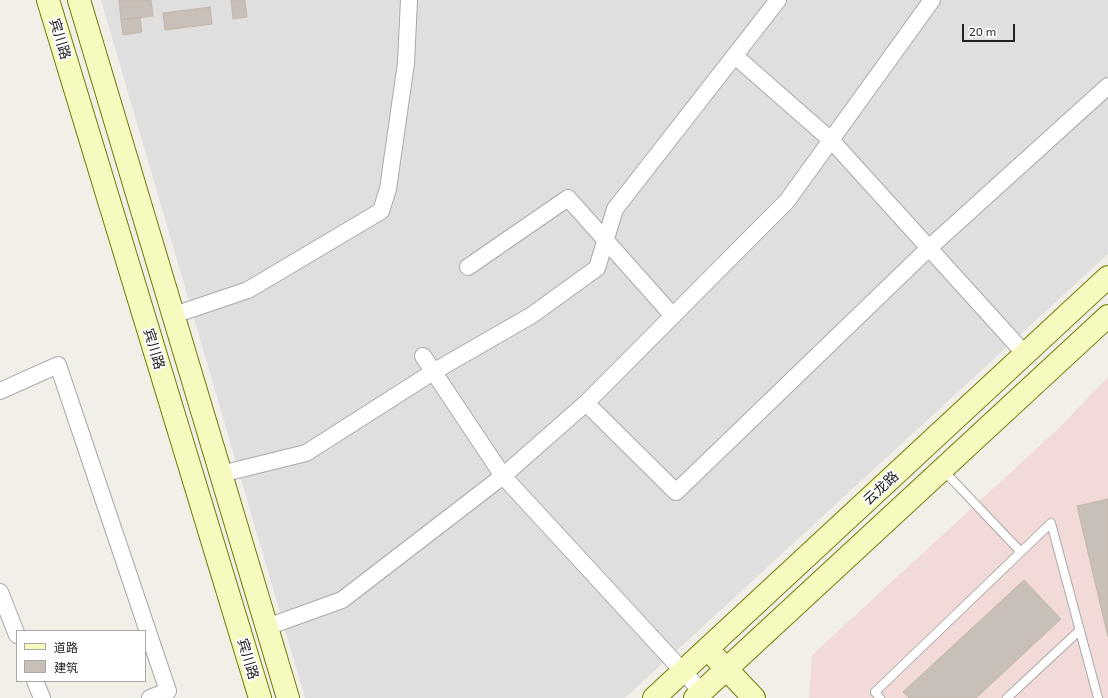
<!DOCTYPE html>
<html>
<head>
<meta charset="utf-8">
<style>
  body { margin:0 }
  #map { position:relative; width:1108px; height:698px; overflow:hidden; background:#f2efe9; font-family:"Exo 2","Noto Sans SC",sans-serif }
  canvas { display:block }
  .legend { position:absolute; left:16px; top:630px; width:130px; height:52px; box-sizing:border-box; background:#fff; border:1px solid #a7a7a7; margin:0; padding:5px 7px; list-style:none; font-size:12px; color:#222 }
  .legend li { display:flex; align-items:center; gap:8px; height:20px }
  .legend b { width:20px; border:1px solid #a7a7a7 }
  .scale { position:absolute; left:962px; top:24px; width:53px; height:18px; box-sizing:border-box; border:2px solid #222; border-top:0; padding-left:5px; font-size:12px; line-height:14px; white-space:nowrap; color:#222; -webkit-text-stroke:3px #fff; paint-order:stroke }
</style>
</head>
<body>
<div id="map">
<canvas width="1108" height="698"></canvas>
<ul class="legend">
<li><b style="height:5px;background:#f7fabf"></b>道路</li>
<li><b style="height:11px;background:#c7bfb8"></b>建筑</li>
</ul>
<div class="scale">20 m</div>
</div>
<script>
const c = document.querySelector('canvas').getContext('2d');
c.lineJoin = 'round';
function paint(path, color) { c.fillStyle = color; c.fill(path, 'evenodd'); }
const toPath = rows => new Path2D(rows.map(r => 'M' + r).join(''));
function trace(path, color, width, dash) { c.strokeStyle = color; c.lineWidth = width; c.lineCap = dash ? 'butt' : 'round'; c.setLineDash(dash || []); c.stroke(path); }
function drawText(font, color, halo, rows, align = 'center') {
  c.font = font + ' "Exo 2","Noto Sans SC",sans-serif'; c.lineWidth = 4; c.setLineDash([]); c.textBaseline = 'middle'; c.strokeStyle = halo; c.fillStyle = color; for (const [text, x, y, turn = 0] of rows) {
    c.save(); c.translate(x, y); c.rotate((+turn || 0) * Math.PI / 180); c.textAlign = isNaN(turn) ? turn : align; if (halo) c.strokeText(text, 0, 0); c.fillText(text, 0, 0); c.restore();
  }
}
const residential = toPath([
  [101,0,1108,0,1108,254,625,698,305,698]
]);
const commercial = toPath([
  [1108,377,1108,698,809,698,812,655,1060,427]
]);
const building = toPath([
  [119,0,151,0,153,16,121,20,119,0],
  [231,0,245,0,247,17,233,19,231,0],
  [210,7,212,24,165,30,163,13,210,7],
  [140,17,142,32,123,35,121,20,140,17],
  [1108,499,1108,637,1077,506,1108,499],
  [1024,580,1061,619,976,698,909,698,903,692,1024,580]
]);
const lane = toPath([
  [943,470,1021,552],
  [880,698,875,692,1051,523,1098,698],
  [1007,698,1080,630]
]);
const street = toPath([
  [735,56,832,141,1025,354],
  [468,267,568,198,673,316],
  [174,315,248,290,381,211,388,189,406,63,409,0],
  [423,356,503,476,702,692],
  [0,391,58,365,168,691,150,698],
  [586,403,676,492,930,247,1108,86],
  [221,474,306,453,433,372,532,315,597,268,615,209,778,0],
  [0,592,17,635],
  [267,627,342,600,503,476,586,403,787,201,932,0],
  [35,681,42,698]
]);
const secondary = toPath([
  [48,0,260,698],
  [79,0,288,698],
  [716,658,754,698],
  [654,698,1108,277],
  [695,698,1108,316]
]);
const streetNames = [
  ["宾川路",60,39,73],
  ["宾川路",154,349,73],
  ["云龙路",881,488,-43],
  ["宾川路",248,659,73]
];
paint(residential, '#e0dfdf');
paint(commercial, '#f2dad9');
paint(building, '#c7bfb8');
trace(building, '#c4b6ab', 1);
trace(lane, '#a9a9a9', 10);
trace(street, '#a9a9a9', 18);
trace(secondary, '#707d05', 24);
trace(lane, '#fff', 8);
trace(street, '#fff', 16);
trace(secondary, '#f7fabf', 22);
drawText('14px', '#222', '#fff', streetNames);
</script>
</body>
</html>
